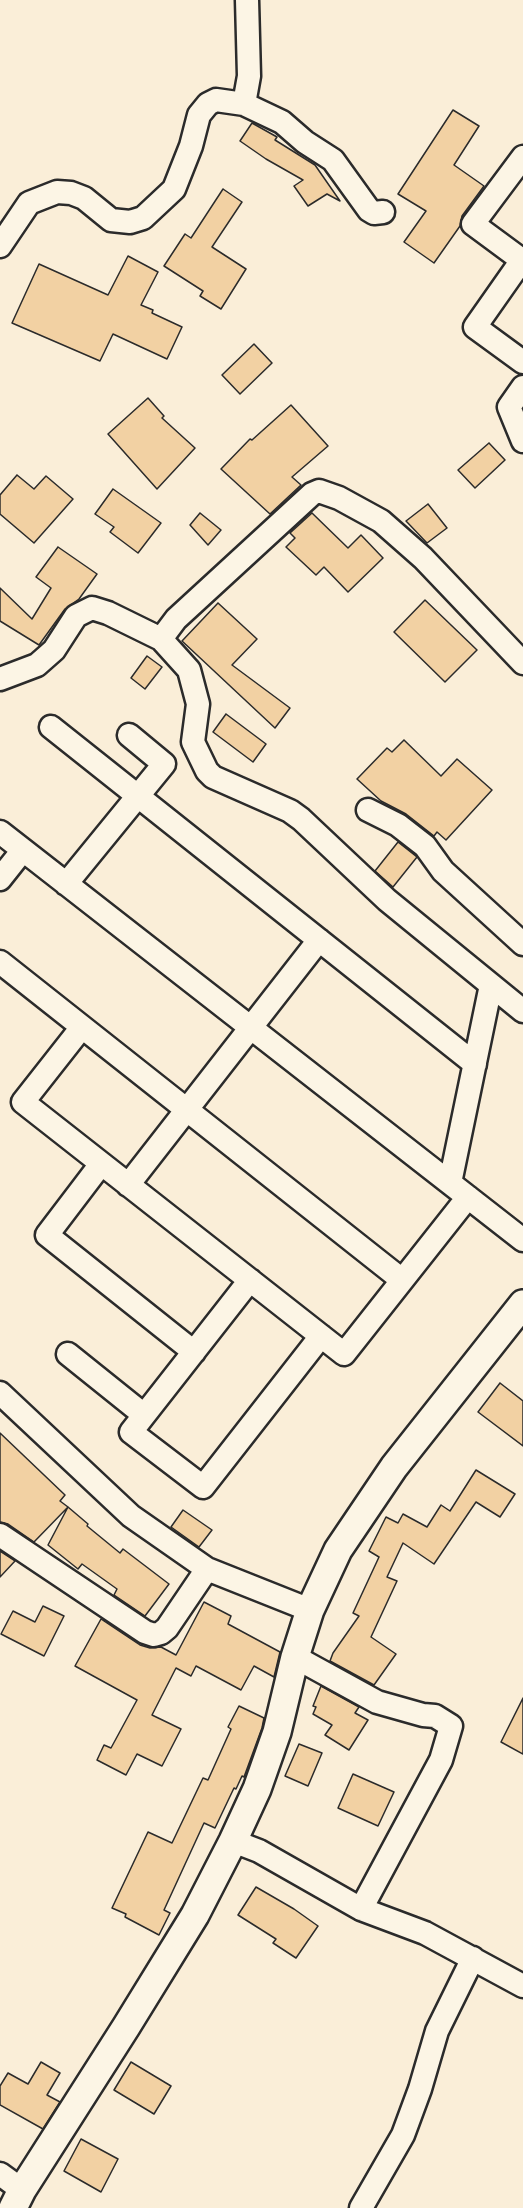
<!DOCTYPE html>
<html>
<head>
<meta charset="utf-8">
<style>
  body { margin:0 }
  canvas { display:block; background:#faeed8 }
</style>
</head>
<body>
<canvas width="523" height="2208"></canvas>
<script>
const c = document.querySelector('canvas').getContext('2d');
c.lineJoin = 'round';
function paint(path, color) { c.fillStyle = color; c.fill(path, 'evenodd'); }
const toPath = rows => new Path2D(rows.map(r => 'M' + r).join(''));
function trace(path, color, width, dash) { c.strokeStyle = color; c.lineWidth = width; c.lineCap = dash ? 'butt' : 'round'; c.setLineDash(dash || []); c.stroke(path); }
const building = toPath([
  [453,110,479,126,454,165,484,186,462,216,460,226,434,263,404,242,426,211,398,194,453,110],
  [252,123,277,137,275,140,315,165,340,201,327,194,308,206,294,186,303,180,266,159,240,141,252,123],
  [223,189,242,202,212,247,246,269,221,309,200,296,203,291,164,266,185,234,191,238,223,189],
  [128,256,158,272,141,305,153,310,152,313,182,327,167,359,113,334,100,361,12,323,39,264,108,295,128,256],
  [254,344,272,363,240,394,222,375,254,344],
  [148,398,164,416,162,418,195,448,157,489,108,434,148,398],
  [291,405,328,446,292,477,301,485,270,514,221,469,250,439,252,440,291,405],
  [489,443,505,460,475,488,458,470,489,443],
  [17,475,34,489,46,476,73,499,34,543,0,514,0,495,17,475],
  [113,489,161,523,138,553,110,532,114,527,95,514,113,489],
  [428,504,447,528,427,543,406,521,428,504],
  [200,513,221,530,208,545,190,525,200,513],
  [312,513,348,548,361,535,383,558,348,592,324,567,316,575,286,547,295,538,290,533,312,513],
  [58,547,97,574,79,599,65,609,39,645,0,621,0,588,32,619,51,588,36,577,58,547],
  [425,600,477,650,445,682,394,632,425,600],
  [218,603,257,639,232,665,290,708,275,728,182,641,218,603],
  [147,656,162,667,145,689,131,678,147,656],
  [226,714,266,744,253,762,213,732,226,714],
  [404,740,441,776,457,759,492,790,446,840,437,832,434,836,406,814,381,801,357,779,387,748,392,752,404,740],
  [398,842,417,857,393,887,375,871,398,842],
  [500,1383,523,1401,523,1446,478,1412,500,1383],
  [0,1433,65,1495,60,1501,68,1507,34,1542,8,1524,0,1522,0,1433],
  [476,1470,515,1494,500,1517,476,1502,434,1564,403,1543,387,1577,397,1581,371,1637,396,1654,374,1685,330,1661,333,1653,359,1616,353,1613,379,1557,369,1551,386,1517,398,1523,403,1514,427,1527,441,1505,450,1511,476,1470],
  [68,1507,88,1524,87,1526,120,1553,123,1549,169,1584,145,1616,114,1595,117,1589,82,1564,78,1569,48,1545,68,1507],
  [183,1510,212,1530,199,1547,171,1527,183,1510],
  [0,1551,15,1561,0,1577,0,1551],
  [204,1602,231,1616,228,1624,280,1652,274,1677,254,1666,241,1690,196,1666,191,1676,176,1668,152,1715,181,1729,162,1766,137,1754,126,1775,97,1760,104,1745,111,1748,137,1700,75,1666,101,1619,140,1645,150,1648,161,1647,176,1655,204,1602],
  [43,1606,64,1616,44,1656,1,1634,13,1611,35,1622,43,1606],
  [321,1686,359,1707,355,1713,368,1720,349,1750,325,1735,332,1725,313,1714,316,1707,313,1706,321,1686],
  [523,1698,523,1754,501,1742,523,1698],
  [239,1706,264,1718,262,1728,244,1777,242,1776,236,1789,234,1788,215,1828,204,1823,164,1910,170,1913,159,1935,125,1917,126,1914,112,1908,148,1832,172,1843,203,1778,208,1780,231,1729,228,1727,239,1706],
  [299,1744,322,1753,308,1786,285,1776,299,1744],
  [353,1774,394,1792,378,1826,338,1808,353,1774],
  [256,1887,294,1909,318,1926,296,1958,273,1943,276,1939,238,1915,256,1887],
  [41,2062,60,2073,47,2095,60,2102,43,2129,0,2105,0,2086,8,2073,28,2084,41,2062],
  [131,2062,171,2086,154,2114,114,2090,131,2062],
  [81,2139,118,2159,101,2192,64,2171,81,2139]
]);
const minor = toPath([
  [244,104,249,76,247,0],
  [523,157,473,224,523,261],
  [0,246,29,203,57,192,71,193,84,198,111,220,130,222,143,218,174,189,191,146,199,115,208,104,216,100,244,104,282,122,305,142,333,160,369,210,374,213,383,212],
  [522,260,475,327,523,362],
  [523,387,509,407,523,441],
  [161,639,176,619,312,494,319,491,339,498,381,521,423,558,523,663],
  [0,679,37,665,54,650,76,616,92,608,108,613,161,639,189,670,198,704,193,742,207,771,213,777,290,811,301,819,387,900,523,1011],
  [51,727,475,1064],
  [368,810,398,825,425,846,443,871,523,944],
  [0,832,523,1240],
  [0,879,23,850],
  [66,884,164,764,129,735],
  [0,962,402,1280],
  [82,1027,23,1102,344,1354,468,1197],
  [101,1164,47,1235,194,1352],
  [450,1183,491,985],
  [128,1185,319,940],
  [250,1280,131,1432,203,1487,321,1336],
  [68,1354,144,1415],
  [0,1393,131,1516,207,1569],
  [0,1535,145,1632,154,1635,161,1633,167,1628,207,1569,310,1610],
  [295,1657,377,1702,423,1715,435,1716,451,1726,441,1760,361,1909],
  [233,1841,259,1851,361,1909,425,1933,523,1986],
  [0,2174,22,2190],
  [361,2208,403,2135,420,2089,437,2031,473,1958]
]);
const tertiary = toPath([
  [13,2208,22,2190,126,2027,195,1915,233,1841,257,1789,277,1732,295,1657,310,1610,338,1550,394,1467,523,1304]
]);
paint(building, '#f2d1a3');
trace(building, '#2b2b2b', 1.5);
trace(minor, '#2b2b2b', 27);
trace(tertiary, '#2b2b2b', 32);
trace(minor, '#fcf5e5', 22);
trace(tertiary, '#fcf5e5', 27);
</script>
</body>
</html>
